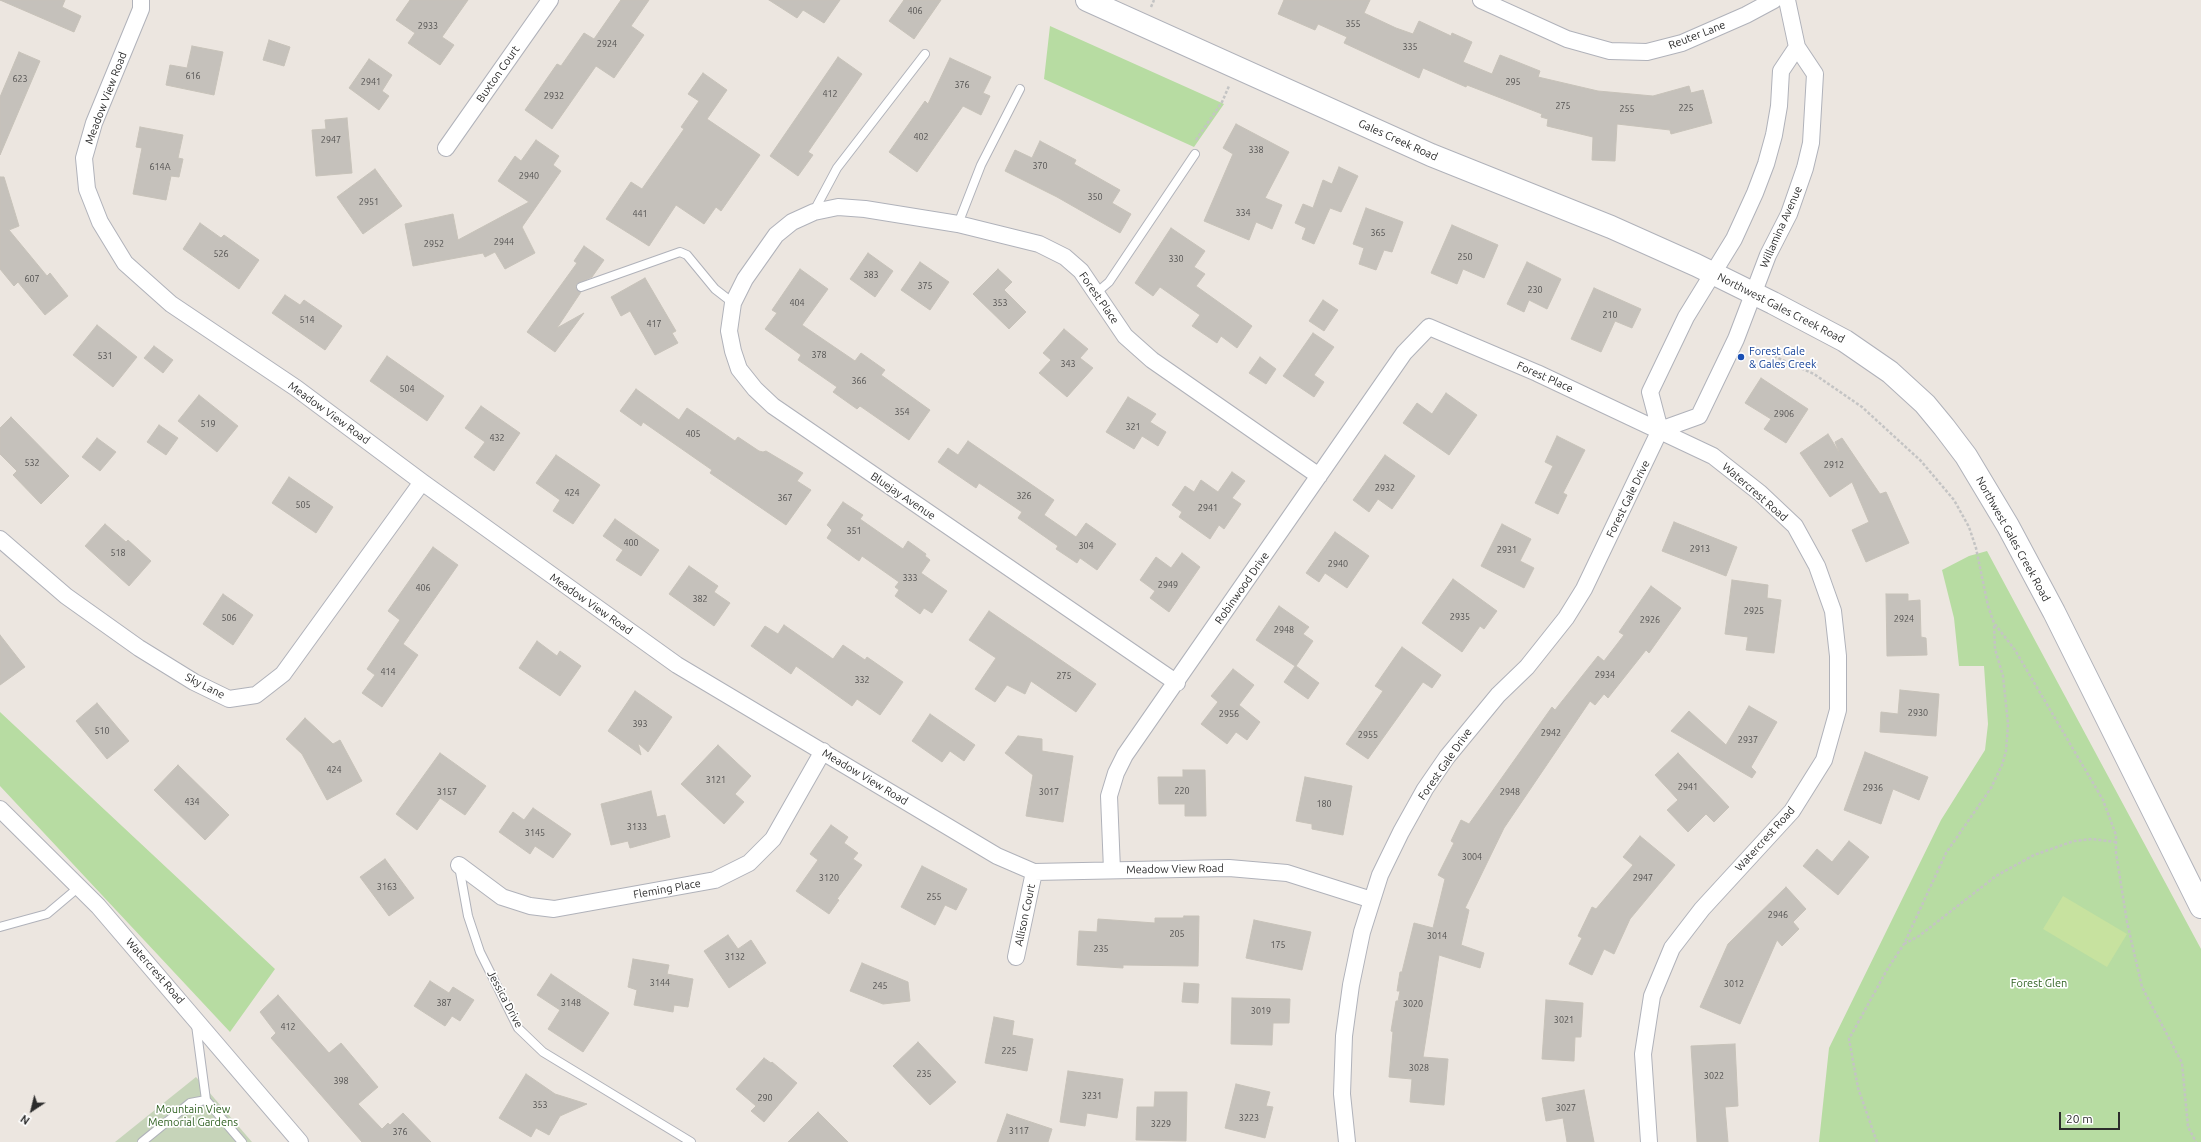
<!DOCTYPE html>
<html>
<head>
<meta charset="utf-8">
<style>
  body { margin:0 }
  #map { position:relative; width:2201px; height:1142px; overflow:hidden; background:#ece6e0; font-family:Ubuntu,sans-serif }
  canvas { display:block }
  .north { position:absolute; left:12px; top:1090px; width:40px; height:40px; -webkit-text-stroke:3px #fff; paint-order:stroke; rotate:215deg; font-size:11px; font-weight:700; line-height:16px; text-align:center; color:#2c2c2c }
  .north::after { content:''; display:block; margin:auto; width:14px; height:18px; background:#2c2c2c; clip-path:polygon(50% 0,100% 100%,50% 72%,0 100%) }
  .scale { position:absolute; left:2059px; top:1112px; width:61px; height:18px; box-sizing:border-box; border:2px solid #2c2c2c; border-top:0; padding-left:5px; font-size:12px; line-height:14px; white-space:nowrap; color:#2c2c2c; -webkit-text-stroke:3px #fff; paint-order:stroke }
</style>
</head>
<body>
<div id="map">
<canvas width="2201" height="1142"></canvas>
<div class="north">N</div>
<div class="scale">20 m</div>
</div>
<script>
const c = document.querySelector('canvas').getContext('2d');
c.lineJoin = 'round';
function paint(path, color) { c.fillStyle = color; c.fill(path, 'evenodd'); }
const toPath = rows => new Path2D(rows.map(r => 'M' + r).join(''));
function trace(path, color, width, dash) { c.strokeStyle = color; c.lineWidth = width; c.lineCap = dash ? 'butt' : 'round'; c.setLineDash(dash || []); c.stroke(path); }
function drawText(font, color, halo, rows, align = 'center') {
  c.font = font + ' Ubuntu,sans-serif'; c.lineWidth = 3.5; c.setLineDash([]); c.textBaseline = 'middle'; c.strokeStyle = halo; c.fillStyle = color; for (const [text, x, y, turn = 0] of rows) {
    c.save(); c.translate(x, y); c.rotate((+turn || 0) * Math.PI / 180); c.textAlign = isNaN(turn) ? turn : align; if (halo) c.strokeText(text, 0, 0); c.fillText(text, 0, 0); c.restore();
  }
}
const green = toPath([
  [1050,26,1224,104,1194,147,1044,79],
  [1987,551,2201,949,2201,1142,1819,1142,1829,1048,1941,820,1985,750,1988,724,1984,666,1959,666,1954,618,1942,570,1969,556],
  [0,712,275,969,230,1032,0,786]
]);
const cemetery = toPath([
  [196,1077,252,1142,115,1142]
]);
const pitch = toPath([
  [2063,896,2127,934,2107,967,2043,929]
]);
const building = toPath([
  [0,0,65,0,62,7,81,16,74,32,0,0],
  [410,0,468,0,442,37,454,45,440,65,408,43,415,33,396,20,410,0],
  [621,0,649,0,631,26,644,35,614,78,596,66,552,129,525,110,557,64,561,66,584,33,594,39,621,0],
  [769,0,840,0,824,23,803,10,797,18,769,0],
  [904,0,941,0,914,39,889,21,904,0],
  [1284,0,1370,0,1364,13,1396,28,1413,34,1419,21,1451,36,1452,33,1472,42,1463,62,1492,74,1500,55,1540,71,1538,77,1598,91,1653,96,1689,86,1691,93,1703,90,1712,123,1671,134,1670,130,1617,124,1615,161,1592,160,1593,137,1547,126,1548,119,1541,117,1542,114,1467,85,1466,87,1423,68,1419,78,1344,43,1347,37,1318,24,1315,30,1278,14,1284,0],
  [269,40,290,47,284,66,263,60,269,40],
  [192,46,223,52,214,95,166,85,170,65,187,68,192,46],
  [19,52,40,61,0,155,0,97,19,52],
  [838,57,862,74,808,152,813,155,798,176,770,156,838,57],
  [950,58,991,77,983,93,990,96,981,115,963,106,917,172,889,152,925,101,928,104,950,58],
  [369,59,392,75,382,91,389,96,379,110,349,88,369,59],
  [703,73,727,90,707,119,760,155,721,211,716,207,704,224,676,205,649,246,606,219,631,182,642,189,684,129,681,127,699,101,688,94,703,73],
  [347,118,352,173,316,176,312,130,326,129,325,120,347,118],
  [1236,124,1289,152,1265,198,1282,205,1272,229,1256,222,1249,240,1204,221,1233,154,1223,148,1236,124],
  [140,127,183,135,178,158,183,159,179,177,171,176,166,200,133,194,142,148,136,147,140,127],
  [536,140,559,156,553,165,561,171,522,227,535,253,505,269,495,252,485,257,483,253,413,266,405,224,453,214,458,240,529,202,498,181,515,156,521,161,536,140],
  [1040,141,1076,160,1074,164,1120,190,1112,203,1131,214,1120,233,1057,197,1005,171,1015,150,1032,158,1040,141],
  [1339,167,1358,176,1341,212,1330,208,1314,244,1302,239,1306,228,1295,223,1303,204,1313,208,1323,180,1332,184,1339,167],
  [375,169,402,206,363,234,337,197,375,169],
  [0,177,4,177,19,226,9,230,47,276,50,273,68,296,45,315,18,282,14,286,0,269,0,177],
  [1366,208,1403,222,1392,252,1384,250,1376,270,1359,264,1364,248,1353,244,1366,208],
  [200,223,221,238,224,235,259,260,239,289,183,249,200,223],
  [1452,225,1498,245,1484,278,1463,269,1457,284,1431,273,1452,225],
  [1171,228,1205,251,1194,267,1205,274,1196,286,1252,326,1237,348,1221,336,1217,343,1192,326,1200,315,1160,287,1153,296,1135,283,1171,228],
  [584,246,604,260,592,277,577,284,576,289,581,292,557,328,584,313,555,352,527,332,577,263,574,261,584,246],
  [868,253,893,271,875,297,850,279,868,253],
  [920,262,949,282,930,310,901,290,920,262],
  [1527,262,1561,279,1547,309,1529,300,1524,312,1507,304,1527,262],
  [800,269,828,289,802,325,855,361,861,353,885,370,881,375,930,410,909,440,860,406,857,409,833,392,837,387,798,360,801,355,765,329,777,313,772,310,800,269],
  [998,269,1012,282,1004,290,1026,312,1009,329,973,294,998,269],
  [645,278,676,331,672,333,678,343,655,355,630,311,621,316,611,297,645,278],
  [1594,288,1641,309,1632,328,1615,321,1601,352,1571,339,1594,288],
  [285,295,300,305,304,300,342,326,325,350,272,313,285,295],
  [1323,300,1338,310,1324,331,1309,321,1323,300],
  [97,325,137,357,113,387,73,355,97,325],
  [1064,329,1088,349,1080,358,1093,368,1067,397,1039,373,1051,360,1043,353,1064,329],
  [1313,333,1334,347,1314,375,1324,382,1314,397,1283,376,1313,333],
  [154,346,173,360,163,373,144,358,154,346],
  [387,356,444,396,427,421,370,381,387,356],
  [1260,357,1276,369,1266,384,1249,373,1260,357],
  [1761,378,1808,409,1786,443,1764,429,1771,419,1745,403,1761,378],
  [636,389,679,420,687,408,735,441,738,437,759,451,763,452,766,451,803,473,797,481,811,490,786,525,710,473,712,470,643,422,641,426,620,411,636,389],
  [1446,393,1477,415,1449,455,1403,423,1417,403,1432,414,1446,393],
  [199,395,238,426,217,452,178,421,199,395],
  [1128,397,1156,414,1150,422,1166,432,1158,446,1142,436,1134,449,1106,432,1128,397],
  [481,406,520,433,494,471,474,457,485,442,465,428,481,406],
  [11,417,69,476,41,504,13,475,17,471,0,454,0,428,11,417],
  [159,425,178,438,166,455,147,442,159,425],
  [1828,434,1839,452,1835,442,1842,438,1880,494,1886,492,1909,543,1866,562,1852,530,1869,522,1852,482,1830,497,1800,453,1828,434],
  [1557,436,1585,450,1563,493,1567,495,1558,514,1535,503,1553,466,1545,462,1557,436],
  [97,438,116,452,100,471,82,457,97,438],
  [968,441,1054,500,1044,515,1076,537,1086,523,1116,544,1097,570,1080,558,1077,563,1056,549,1058,546,1018,518,1022,512,979,483,976,488,938,462,948,448,958,455,968,441],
  [556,455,600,485,573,524,553,511,560,500,536,483,556,455],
  [1385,455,1415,476,1392,509,1378,499,1369,512,1353,500,1385,455],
  [1232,472,1245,481,1232,498,1241,504,1224,529,1219,525,1210,539,1179,517,1182,512,1172,505,1185,486,1194,492,1201,480,1218,492,1232,472],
  [289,477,333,507,316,533,272,503,289,477],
  [843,502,863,515,860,519,903,549,908,541,926,554,925,556,930,560,921,573,947,591,932,613,924,608,920,614,895,596,899,590,895,587,899,582,862,556,859,561,827,538,832,530,827,525,843,502],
  [615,519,659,550,641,576,616,560,623,550,603,536,615,519],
  [1674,522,1737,547,1726,576,1662,551,1674,522],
  [105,524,126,542,128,540,151,561,129,586,85,546,105,524],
  [1502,524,1531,539,1520,561,1534,568,1524,588,1481,566,1502,524],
  [1335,532,1369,556,1347,588,1325,573,1319,582,1306,573,1335,532],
  [433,547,458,565,403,644,418,655,382,707,362,693,375,675,367,669,400,620,388,611,433,547],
  [1182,553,1200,567,1169,612,1150,598,1155,591,1140,580,1156,557,1171,568,1182,553],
  [689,566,718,586,714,592,730,603,714,626,669,594,689,566],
  [1453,579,1497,611,1484,629,1480,626,1462,652,1422,623,1453,579],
  [1732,580,1768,585,1767,598,1781,600,1774,653,1746,650,1748,637,1725,634,1732,580],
  [1651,586,1681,608,1649,653,1646,650,1608,698,1604,694,1595,705,1590,701,1504,828,1465,908,1469,910,1461,945,1484,953,1480,968,1439,955,1423,1057,1448,1059,1444,1105,1410,1102,1412,1079,1389,1077,1393,1032,1391,1031,1396,1001,1398,1001,1400,991,1397,991,1400,972,1402,972,1414,923,1433,928,1445,879,1438,875,1454,843,1451,841,1461,820,1469,824,1552,707,1555,710,1598,656,1604,661,1624,635,1619,632,1651,586],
  [223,594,253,615,233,645,203,624,223,594],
  [1886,594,1908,594,1908,601,1920,600,1921,637,1926,638,1927,655,1887,656,1886,594],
  [1279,606,1309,627,1303,634,1313,641,1296,666,1319,683,1308,699,1284,682,1295,666,1256,640,1279,606],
  [989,611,1096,684,1076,712,1031,681,1025,694,1007,685,995,702,975,689,996,658,969,640,989,611],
  [784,625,833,659,843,645,865,660,867,657,903,682,880,715,857,699,852,706,796,666,791,674,751,646,765,626,778,634,784,625],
  [0,635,25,667,0,685,0,635],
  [537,641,557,656,560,651,581,666,560,696,519,668,537,641],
  [1402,647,1441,675,1432,688,1423,682,1368,759,1346,744,1383,691,1375,686,1402,647],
  [1233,669,1254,685,1239,705,1260,722,1247,740,1236,732,1227,744,1201,724,1218,702,1211,696,1233,669],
  [1900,690,1939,694,1936,736,1880,732,1881,712,1898,714,1900,690],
  [635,691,672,717,648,752,638,743,641,755,608,731,635,691],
  [97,703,129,741,107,759,76,721,97,703],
  [1749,706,1777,722,1751,767,1756,772,1752,778,1671,731,1689,711,1726,745,1749,706],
  [930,714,975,745,964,761,950,751,942,762,912,741,930,714],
  [305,718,333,744,340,740,362,781,327,800,302,754,286,739,305,718],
  [1018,736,1042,739,1042,751,1073,756,1063,822,1026,816,1033,775,1005,753,1018,736],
  [718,745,751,776,735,794,744,802,724,824,681,784,718,745],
  [1865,752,1928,777,1919,800,1893,789,1881,824,1844,810,1865,752],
  [440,753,486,786,465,815,440,798,417,830,396,814,440,753],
  [1678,753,1729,807,1714,822,1706,814,1688,832,1667,810,1678,800,1655,775,1678,753],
  [178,765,229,815,205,840,154,790,178,765],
  [1183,770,1205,770,1206,816,1185,816,1185,804,1159,804,1158,777,1183,777,1183,770],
  [1305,777,1352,786,1343,835,1312,829,1312,824,1296,821,1305,777],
  [651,791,657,817,665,815,670,837,630,848,628,841,611,845,601,804,651,791],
  [533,808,571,834,553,858,535,846,530,854,499,832,513,812,524,820,533,808],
  [831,825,848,837,844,843,858,853,853,859,862,865,837,899,839,900,829,914,796,891,818,860,810,854,831,825],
  [1640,836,1675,865,1630,919,1614,954,1604,949,1592,975,1569,964,1582,938,1578,936,1592,907,1596,909,1633,865,1623,857,1640,836],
  [1849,841,1869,857,1838,895,1803,866,1817,849,1832,862,1849,841],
  [385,859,414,898,389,916,360,877,385,859],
  [922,866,967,889,956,910,945,905,935,925,901,907,922,866],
  [1786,887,1806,909,1793,922,1799,929,1782,946,1777,940,1740,1024,1700,1007,1728,944,1786,887],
  [1184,916,1199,916,1198,966,1123,965,1123,968,1077,965,1079,931,1097,932,1098,919,1155,923,1155,918,1183,918,1184,916],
  [1254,920,1311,932,1302,970,1246,958,1254,920],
  [728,935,738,949,751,940,766,963,729,988,704,951,728,935],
  [633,959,669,965,667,974,693,979,688,1007,674,1005,673,1012,634,1005,637,990,628,987,633,959],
  [862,963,908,982,910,1001,883,1004,850,991,862,963],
  [551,974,609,1013,583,1052,548,1029,560,1010,537,995,551,974],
  [430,981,449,993,453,987,474,1000,460,1021,452,1016,445,1026,414,1006,430,981],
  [1184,983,1199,984,1198,1003,1182,1002,1184,983],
  [278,995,329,1053,341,1043,378,1087,358,1104,382,1129,388,1123,390,1125,403,1113,431,1142,362,1142,271,1038,276,1033,260,1012,278,995],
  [1232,998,1290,999,1289,1023,1273,1023,1272,1045,1231,1044,1232,998],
  [1546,1000,1583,1003,1581,1037,1575,1037,1574,1061,1542,1059,1546,1000],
  [994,1017,1014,1021,1012,1035,1033,1039,1027,1071,985,1063,994,1017],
  [918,1042,956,1082,930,1105,893,1066,918,1042],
  [1735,1044,1738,1106,1725,1107,1728,1142,1697,1142,1691,1046,1735,1044],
  [764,1058,771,1063,772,1062,797,1083,764,1122,751,1111,756,1106,736,1089,764,1058],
  [1068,1071,1123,1079,1117,1118,1087,1113,1085,1126,1060,1122,1068,1071],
  [526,1074,555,1094,587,1104,560,1116,549,1135,536,1128,531,1137,499,1118,526,1074],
  [1236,1084,1270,1092,1266,1106,1273,1107,1265,1138,1225,1128,1236,1084],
  [1584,1090,1594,1142,1567,1142,1563,1118,1546,1121,1542,1098,1584,1090],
  [1155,1092,1187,1092,1186,1141,1136,1140,1137,1107,1154,1107,1155,1092],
  [818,1112,848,1142,788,1142,818,1112],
  [1007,1114,1052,1129,1048,1142,997,1142,1007,1114]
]);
const path = toPath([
  [1151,7,1154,0],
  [1196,140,1222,102,1229,86],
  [1751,346,1814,374,1862,407,1921,461,1954,500,1969,527,1976,548,1988,606,1994,623,2015,650,2103,800,2116,835,2116,853,2127,922,2142,987,2182,1063,2188,1127,2196,1142],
  [1904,944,1919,936,1996,876,2034,855,2074,841,2092,839,2116,842],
  [1877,1142,1858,1088,1849,1039,1888,968,1904,944,1946,853,1991,788,2002,765,2006,751,2008,724,2003,676,1995,649,1994,624]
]);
const service = toPath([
  [814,211,837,168,925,54],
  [958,224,981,165,1020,89],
  [581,287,680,252,687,255,715,289,733,303],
  [1095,294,1109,282,1195,154],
  [459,866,468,916,480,952,518,1028,543,1052,691,1142],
  [0,927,47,914,79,887],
  [196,1025,206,1100,242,1142],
  [142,1142,190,1103,206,1100]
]);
const minor = toPath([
  [141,0,141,9,94,123,84,158,87,189,100,222,125,263,171,304,296,388,422,482,677,665,997,856,1034,872,1229,868,1287,873,1372,900],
  [1481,0,1567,39,1610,51,1647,52,1682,43,1746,15,1774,0],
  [446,148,550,0],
  [1660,430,1699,416,1736,339,1768,255,1789,214,1805,168,1811,143,1815,74,1797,47,1787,0],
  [0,539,66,596,139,648,194,682,229,699,256,695,283,674,422,482],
  [1177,683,773,406,755,389,739,369,733,351,729,331,733,303,745,279,776,235,792,222,814,212,838,207,865,209,958,224,1039,244,1065,257,1081,271,1125,336,1152,360,1319,476],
  [0,809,98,906,300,1142],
  [459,865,502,897,530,906,554,909,715,880,749,863,773,839,823,751],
  [1112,870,1109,796,1116,773,1125,755,1404,353,1429,327,1537,373,1713,456,1760,493,1795,526,1817,566,1833,611,1838,656,1838,710,1824,760,1792,811,1702,909,1672,948,1652,996,1643,1054,1649,1142],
  [1016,957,1034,872],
  [1347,1142,1342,1094,1344,1036,1351,985,1362,932,1380,875,1401,832,1425,789,1447,757,1498,695,1527,667,1566,618,1584,589,1660,430,1650,392,1686,317,1734,239,1755,193,1766,164,1774,135,1779,106,1781,71,1797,47]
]);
const secondary = toPath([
  [1087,0,1431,155,1611,227,1696,265,1773,303,1845,341,1890,372,1925,404,1944,427,1966,456,2008,526,2054,612,2201,907]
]);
const markers = [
  [1741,357,4,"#1a4fb4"]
];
const numberNames = [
  ["406",915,11],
  ["355",1353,24],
  ["2933",428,26],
  ["2924",607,44],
  ["335",1410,47],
  ["616",193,76],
  ["623",20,79],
  ["2941",371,82],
  ["295",1513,82],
  ["376",962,85],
  ["412",830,94],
  ["2932",554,96],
  ["275",1563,106],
  ["225",1686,108],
  ["255",1627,109],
  ["402",921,137],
  ["2947",331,140],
  ["338",1256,150],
  ["370",1040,166],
  ["614A",160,167],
  ["2940",529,176],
  ["350",1095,197],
  ["2951",369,202],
  ["334",1243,213],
  ["441",640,214],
  ["365",1378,233],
  ["2944",504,242],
  ["2952",434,244],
  ["526",221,254],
  ["250",1465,257],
  ["330",1176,259],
  ["383",871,275],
  ["607",32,279],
  ["375",925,286],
  ["230",1535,290],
  ["404",797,303],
  ["353",1000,303],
  ["210",1610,315],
  ["514",307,320],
  ["417",654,324],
  ["378",819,355],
  ["531",105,356],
  ["343",1068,364],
  ["366",859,381],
  ["504",407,389],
  ["354",902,412],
  ["2906",1784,414],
  ["519",208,424],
  ["321",1133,427],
  ["405",693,434],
  ["432",497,438],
  ["532",32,463],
  ["2912",1834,465],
  ["2932",1385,488],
  ["424",572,493],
  ["326",1024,496],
  ["367",785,498],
  ["505",303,505],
  ["2941",1208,508],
  ["351",854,531],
  ["400",631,543],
  ["304",1086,546],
  ["2913",1700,549],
  ["2931",1507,550],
  ["518",118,553],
  ["2940",1338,564],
  ["333",910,578],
  ["2949",1168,585],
  ["406",423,588],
  ["382",700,599],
  ["2925",1754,611],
  ["2935",1460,617],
  ["506",229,618],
  ["2924",1904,619],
  ["2926",1650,620],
  ["2948",1284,630],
  ["414",388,672],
  ["2934",1605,675],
  ["275",1064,676],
  ["332",862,680],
  ["2930",1918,713],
  ["2956",1229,714],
  ["393",640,724],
  ["510",102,731],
  ["2942",1551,733],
  ["2955",1368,735],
  ["2937",1748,740],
  ["424",334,770],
  ["3121",716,780],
  ["2941",1688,787],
  ["2936",1873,788],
  ["220",1182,791],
  ["3157",447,792],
  ["3017",1049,792],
  ["2948",1510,792],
  ["434",192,802],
  ["180",1324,804],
  ["3133",637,827],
  ["3145",535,833],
  ["3004",1472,857],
  ["3120",829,878],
  ["2947",1643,878],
  ["3163",387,887],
  ["255",934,897],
  ["2946",1778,915],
  ["205",1177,934],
  ["3014",1437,936],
  ["175",1278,945],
  ["235",1101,949],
  ["3132",735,957],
  ["3144",660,983],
  ["3012",1734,984],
  ["245",880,986],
  ["387",444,1003],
  ["3148",571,1003],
  ["3020",1413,1004],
  ["3019",1261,1011],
  ["3021",1564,1020],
  ["412",288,1027],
  ["225",1009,1051],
  ["3028",1419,1068],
  ["235",924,1074],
  ["3022",1714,1076],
  ["398",341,1081],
  ["3231",1092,1096],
  ["290",765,1098],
  ["353",540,1105],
  ["3027",1566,1108],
  ["3223",1249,1118],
  ["3229",1161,1124],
  ["3117",1019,1131],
  ["376",400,1132]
];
const streetNames = [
  ["Reuter Lane",1697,35,-21],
  ["Buxton Court",498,74,-55],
  ["Meadow View Road",106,98,-69],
  ["Gales Creek Road",1398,140,24],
  ["Willamina Avenue",1781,227,-66],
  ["Forest Place",1099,298,55],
  ["Northwest Gales Creek Road",1781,308,27],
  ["Forest Place",1545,377,24],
  ["Meadow View Road",329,413,36],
  ["Watercrest Road",1755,492,41],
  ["Bluejay Avenue",903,496,34],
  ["Forest Gale Drive",1628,499,-64],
  ["Northwest Gales Creek Road",2013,539,61],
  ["Robinwood Drive",1242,588,-55],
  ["Meadow View Road",591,604,35],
  ["Sky Lane",205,686,27],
  ["Forest Gale Drive",1445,764,-55],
  ["Meadow View Road",865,777,31],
  ["Watercrest Road",1765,839,-48],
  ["Meadow View Road",1175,869,-1],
  ["Fleming Place",667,889,-10],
  ["Allison Court",1025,915,-78],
  ["Watercrest Road",155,971,49],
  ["Jessica Drive",505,999,62]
];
const transitNames = [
  ["Forest Gale",1749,351],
  ["& Gales Creek",1749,364]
];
const parkNames = [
  ["Forest Glen",2039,983],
  ["Mountain View",193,1109],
  ["Memorial Gardens",193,1122]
];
paint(green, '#b7dca2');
paint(cemetery, '#c6d4b9');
paint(pitch, '#c7e29f');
paint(building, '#c5c1bb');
trace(building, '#c7c2b9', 1);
trace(service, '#b0b2ba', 10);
trace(minor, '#b0b2ba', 18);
trace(secondary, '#b0b2ba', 24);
trace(path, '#c4c4c4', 2.5, [3, 2]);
trace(service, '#fff', 8);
trace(minor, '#fff', 16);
trace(secondary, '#fff', 22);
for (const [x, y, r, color] of markers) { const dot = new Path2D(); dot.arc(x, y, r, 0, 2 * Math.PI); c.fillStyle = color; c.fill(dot); trace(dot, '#fff', 1.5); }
drawText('9px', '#525150', null, numberNames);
drawText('11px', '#2c2c2c', '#fff', streetNames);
drawText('11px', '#164399', '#fff', transitNames, 'left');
drawText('11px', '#316223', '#fff', parkNames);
</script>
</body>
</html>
